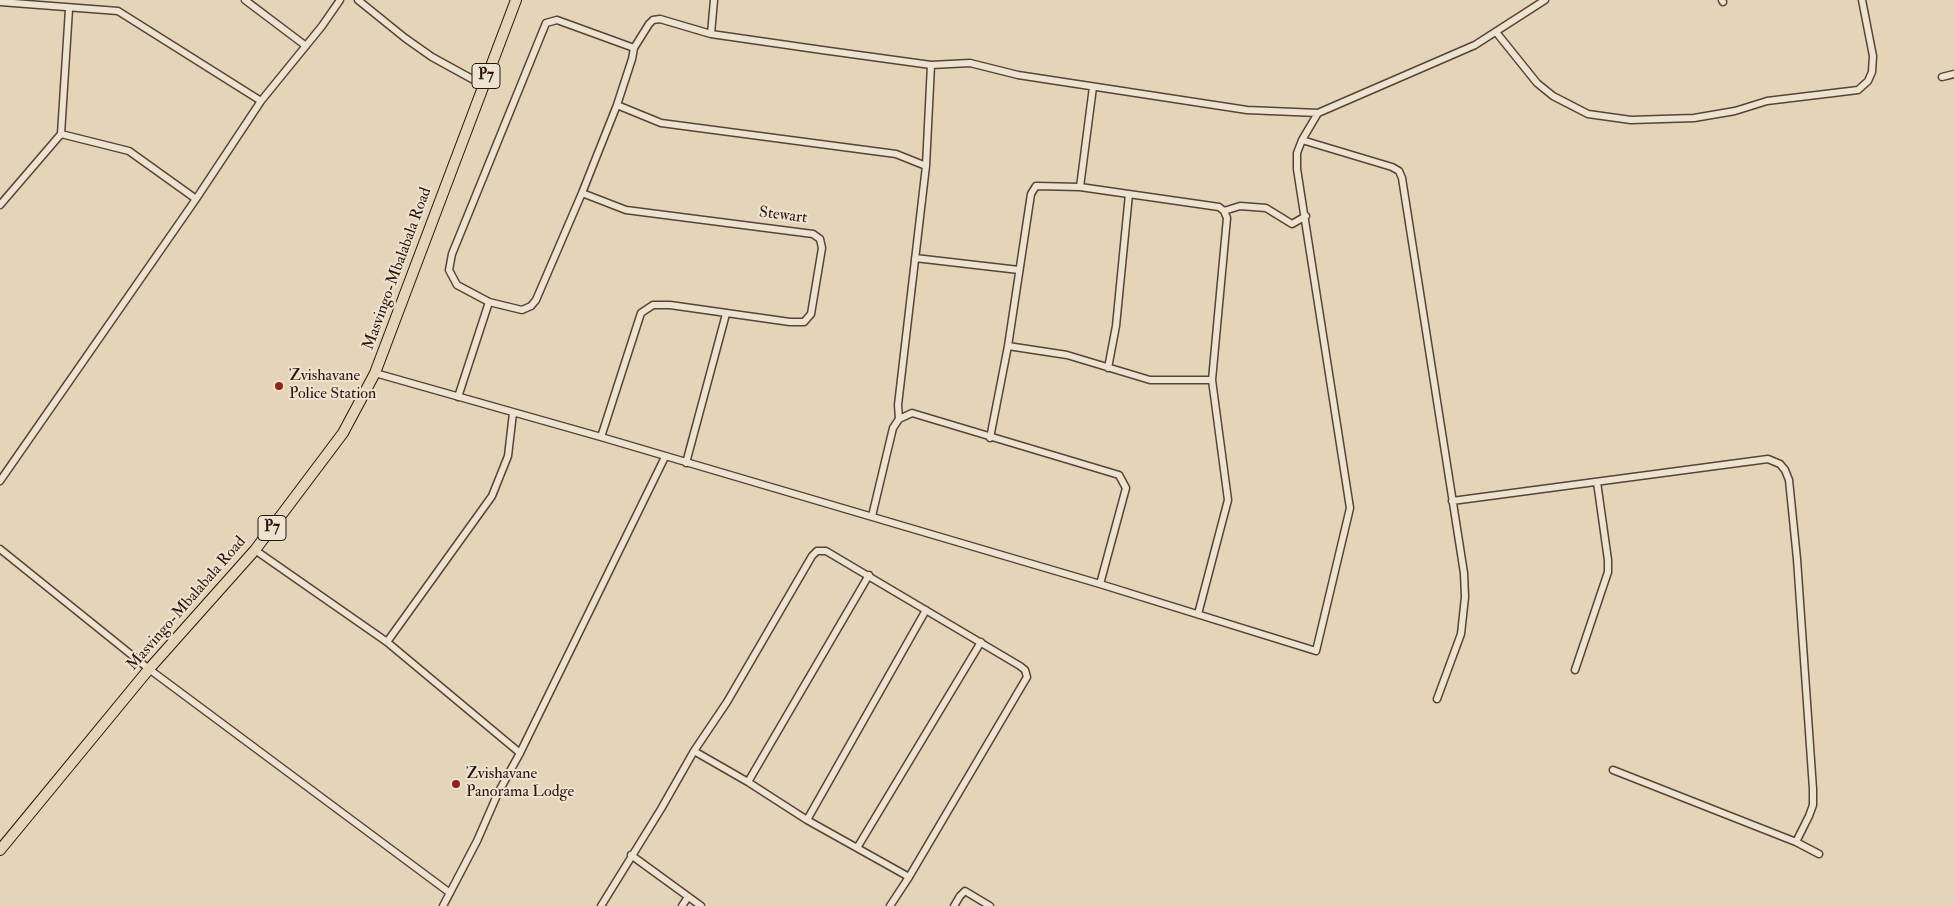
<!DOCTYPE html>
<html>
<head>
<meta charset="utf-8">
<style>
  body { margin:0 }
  canvas { display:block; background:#e4d4b8 }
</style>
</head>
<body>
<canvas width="1954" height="906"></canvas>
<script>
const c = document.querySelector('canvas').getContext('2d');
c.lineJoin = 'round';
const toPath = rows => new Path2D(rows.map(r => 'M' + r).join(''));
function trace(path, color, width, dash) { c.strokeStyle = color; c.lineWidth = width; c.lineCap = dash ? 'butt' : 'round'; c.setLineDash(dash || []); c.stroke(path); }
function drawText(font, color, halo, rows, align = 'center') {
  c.font = font + ' "IM FELL Double Pica",serif'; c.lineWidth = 4; c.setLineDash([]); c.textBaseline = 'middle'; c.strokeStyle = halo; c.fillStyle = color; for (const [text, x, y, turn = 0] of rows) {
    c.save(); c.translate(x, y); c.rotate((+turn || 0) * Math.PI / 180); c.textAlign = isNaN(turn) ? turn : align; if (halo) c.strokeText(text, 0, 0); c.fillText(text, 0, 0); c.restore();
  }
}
const minor = toPath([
  [245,0,306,46],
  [358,0,405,38,432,57,483,85],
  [1722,0,1723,2],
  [0,2,118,11,261,101],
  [69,9,61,134,129,151,196,199],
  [557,20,634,48,632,59,617,105,582,193,536,300,531,306,522,310,489,302,457,285,449,270,452,254,546,23,557,20],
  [1496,32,1537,83,1553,96,1588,114,1631,120,1694,118,1735,111,1767,101,1858,90,1868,81,1872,72,1873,56,1862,0],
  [711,34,714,0],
  [634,48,649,24,653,20,660,19,711,34,822,50,931,65,970,63,1018,75,1247,110,1318,113],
  [1942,77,1954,74],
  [617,105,661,123,896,154,926,166],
  [1302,140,1392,167,1399,171,1402,178,1464,573,1465,597,1461,634,1437,699],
  [1080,187,1093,87],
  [582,193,626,210,813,234,820,239,822,248,811,314,804,322,790,322,670,305,653,305,641,313,601,437],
  [0,205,61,134],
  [1224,211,1240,206,1266,208,1292,224,1306,216],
  [915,258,1019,270],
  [1008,346,1067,355,1150,380,1212,380,1228,500,1198,614],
  [1108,368,1116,326,1129,194],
  [375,373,601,437,1100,584,1316,651,1350,508,1297,169,1297,153,1302,140,1318,113,1475,45,1545,0],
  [458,397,489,302],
  [899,419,898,405,926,166,931,65],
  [990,438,1008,346,1031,194,1036,186,1080,187,1219,207,1224,211,1227,218,1212,380],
  [686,463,726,314],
  [0,481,196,199,261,101,322,26,340,0],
  [1452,501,1768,459,1780,464,1785,470,1789,480,1797,559,1813,789,1813,805,1809,816,1796,842],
  [872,516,893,428,899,419,912,413,1119,475,1126,488,1100,584],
  [0,549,149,669,450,893],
  [255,550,387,642,492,496,508,456,513,413],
  [387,642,520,753],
  [1575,670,1608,572,1608,560,1597,482],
  [694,751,748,782,807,820,909,877],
  [1613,770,1796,842,1819,854],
  [748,782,869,575],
  [807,820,926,610],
  [857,848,981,642],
  [631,855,701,906],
  [443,906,477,841,498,793,520,753,665,457],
  [601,906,661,809,694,751,727,702,812,556,817,551,826,551,1020,666,1025,670,1027,677,909,877,890,906],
  [682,906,688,897],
  [954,906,960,896,965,891,990,906]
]);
const trunk = toPath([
  [0,850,149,669,255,550,343,433,375,373,516,0]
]);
const markers = [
  [279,386,5,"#8f2418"],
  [456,784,5,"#8f2418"]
];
const shields = [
  [486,76,28],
  [272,528,28]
];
const shieldNames = [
  ["P7",486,76],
  ["P7",272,528]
];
const streetNames = [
  ["Stewart",783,216,7],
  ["Masvingo-Mbalabala Road",398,269,-70],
  ["Masvingo-Mbalabala Road",187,604,-49]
];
const poiNames = [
  ["Zvishavane",289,377],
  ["Police Station",289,395],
  ["Zvishavane",466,775],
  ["Panorama Lodge",466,793]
];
trace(minor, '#584336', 9);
trace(trunk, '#29130b', 12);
trace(minor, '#ede3d1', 6);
trace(trunk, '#e4d4b8', 10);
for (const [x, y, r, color] of markers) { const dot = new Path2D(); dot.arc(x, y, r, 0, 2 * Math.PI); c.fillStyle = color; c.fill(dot); trace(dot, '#ede3d1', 2); }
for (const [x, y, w] of shields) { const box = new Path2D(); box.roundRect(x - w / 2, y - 12.5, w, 25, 4); c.fillStyle = '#ede3d1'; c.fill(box); trace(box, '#29130b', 1); }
drawText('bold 15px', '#29130b', null, shieldNames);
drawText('16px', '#29130b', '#ede3d1', streetNames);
drawText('16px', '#29130b', '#ede3d1', poiNames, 'left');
</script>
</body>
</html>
